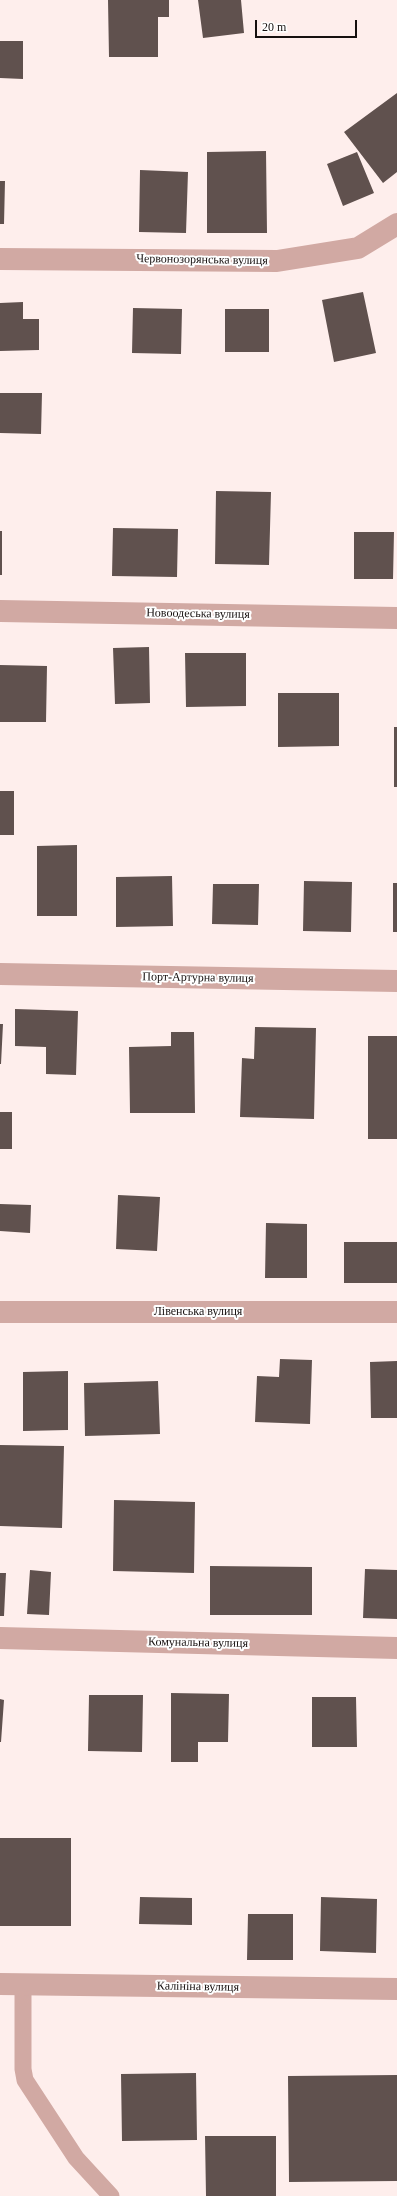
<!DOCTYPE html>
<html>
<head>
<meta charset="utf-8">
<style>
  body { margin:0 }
  #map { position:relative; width:397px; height:2196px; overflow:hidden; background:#feeeec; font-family:"Times New Roman",serif }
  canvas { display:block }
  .scale { position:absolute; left:255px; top:20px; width:102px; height:18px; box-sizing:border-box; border:2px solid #16100f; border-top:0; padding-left:5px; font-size:12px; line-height:14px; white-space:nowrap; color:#16100f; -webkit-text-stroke:3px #fff; paint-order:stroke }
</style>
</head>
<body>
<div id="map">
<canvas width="397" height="2196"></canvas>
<div class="scale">20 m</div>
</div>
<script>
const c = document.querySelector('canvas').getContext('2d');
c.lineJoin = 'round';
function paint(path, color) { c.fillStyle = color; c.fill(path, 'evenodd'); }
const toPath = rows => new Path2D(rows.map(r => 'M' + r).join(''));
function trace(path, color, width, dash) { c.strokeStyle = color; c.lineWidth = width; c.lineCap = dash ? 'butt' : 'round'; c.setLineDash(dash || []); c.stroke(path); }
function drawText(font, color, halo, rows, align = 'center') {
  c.font = font + ' "Times New Roman",serif'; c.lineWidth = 4; c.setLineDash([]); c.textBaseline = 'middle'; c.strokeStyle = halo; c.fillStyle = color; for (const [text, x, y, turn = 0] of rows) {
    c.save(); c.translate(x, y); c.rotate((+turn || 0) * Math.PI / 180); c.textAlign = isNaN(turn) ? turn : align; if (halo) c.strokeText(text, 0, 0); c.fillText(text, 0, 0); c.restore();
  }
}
const building = toPath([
  [108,0,169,0,169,17,158,17,158,57,109,57],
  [198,0,241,0,244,33,203,38],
  [0,41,23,41,23,79,0,78],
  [397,93,397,172,383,183,344,132],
  [266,151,267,233,207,233,207,152],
  [357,152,374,193,343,206,327,164],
  [140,170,188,172,186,233,139,232],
  [0,181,5,181,4,224,0,224],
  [363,292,376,353,334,362,322,300],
  [23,302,23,319,39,319,39,350,0,351,0,303],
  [133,308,182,309,181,354,132,353],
  [225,309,269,309,269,352,225,352],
  [0,393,42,393,41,434,0,433],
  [216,491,271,492,269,565,215,564],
  [113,528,178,529,177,577,112,576],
  [0,531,2,531,2,575,0,575],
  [354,532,394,532,393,579,354,579],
  [149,647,150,703,115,704,113,648],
  [185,653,246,653,246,706,186,707],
  [0,665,47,666,46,722,0,722],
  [278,693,339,693,339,746,278,747],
  [394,727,397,727,397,787,394,787],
  [0,791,14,791,14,835,0,835],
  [77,845,77,916,37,916,37,846],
  [172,876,173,926,116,927,116,877],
  [304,881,352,882,351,932,303,931],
  [393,883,397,883,397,932,393,932],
  [213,884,259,884,258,925,212,924],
  [15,1009,78,1011,76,1075,46,1074,46,1047,15,1046],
  [0,1024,3,1024,1,1064,0,1064],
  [255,1027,316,1028,314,1119,240,1117,242,1058,254,1059],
  [171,1032,194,1032,195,1113,130,1113,129,1047,171,1046],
  [368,1036,397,1036,397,1139,368,1139],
  [0,1112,12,1112,12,1149,0,1149],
  [118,1195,160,1197,157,1251,116,1249],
  [0,1204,31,1205,30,1233,0,1231],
  [266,1223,307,1224,307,1278,265,1278],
  [344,1242,397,1242,397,1283,344,1283],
  [280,1359,312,1360,310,1424,255,1422,257,1376,279,1377],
  [397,1361,397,1418,371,1418,370,1362],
  [68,1371,68,1430,23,1431,23,1372],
  [158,1381,160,1434,85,1436,84,1383],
  [0,1445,64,1446,62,1528,0,1526],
  [114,1500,195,1502,194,1573,113,1571],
  [210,1566,312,1567,312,1615,210,1615],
  [365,1569,397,1570,397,1619,363,1618],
  [30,1570,51,1572,49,1615,27,1614],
  [0,1573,6,1573,4,1616,0,1616],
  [171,1693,229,1694,228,1742,198,1742,198,1762,171,1762],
  [89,1695,143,1695,142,1752,88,1751],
  [312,1697,356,1697,357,1747,312,1747],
  [0,1699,4,1700,1,1742,0,1742],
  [0,1838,71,1838,71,1926,0,1926],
  [140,1897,192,1898,192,1925,139,1924],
  [321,1897,377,1899,376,1953,320,1951],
  [248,1914,293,1914,293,1960,247,1960],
  [196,2073,197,2140,122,2141,121,2074],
  [397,2075,397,2181,289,2182,288,2076],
  [205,2136,276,2136,276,2196,206,2196]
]);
const lane = toPath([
  [23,1984,23,2069,25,2080,76,2158,111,2196]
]);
const street = toPath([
  [0,259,277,261,358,248,397,224],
  [0,611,397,618],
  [0,974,397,981],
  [0,1312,397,1312],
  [0,1638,397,1648],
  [0,1984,397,1989]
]);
const streetNames = [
  ["Червонозорянська вулиця",202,260,1],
  ["Новоодеська вулиця",198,614,1],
  ["Порт-Артурна вулиця",198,978,1],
  ["Лівенська вулиця",198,1312],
  ["Комунальна вулиця",198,1643,1],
  ["Калініна вулиця",198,1987,1]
];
paint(building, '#60514e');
trace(lane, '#d1a9a3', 17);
trace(street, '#d1a9a3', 22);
drawText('12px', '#16100f', '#fff', streetNames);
</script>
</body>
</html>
